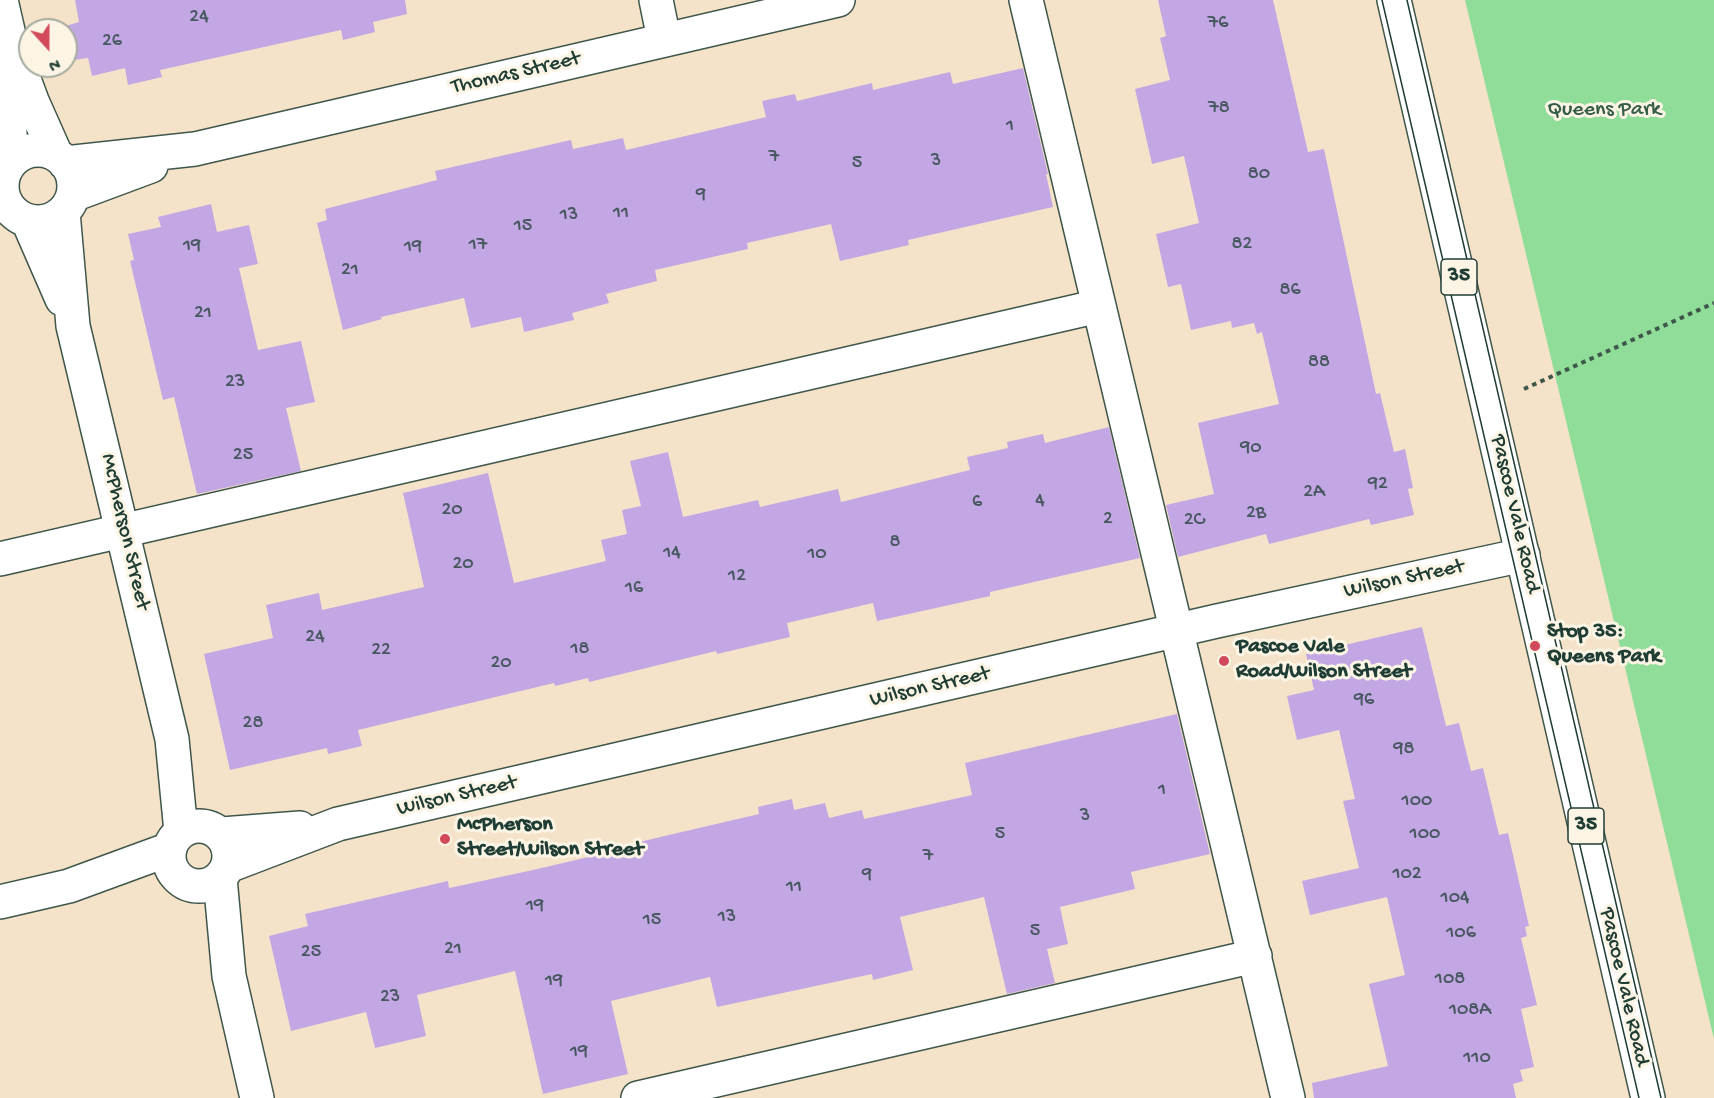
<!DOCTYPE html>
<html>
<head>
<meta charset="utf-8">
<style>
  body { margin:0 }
  #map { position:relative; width:1714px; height:1098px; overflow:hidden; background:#f5e3c9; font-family:"Gochi Hand",sans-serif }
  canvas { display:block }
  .north { position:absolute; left:18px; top:18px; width:60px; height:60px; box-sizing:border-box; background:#fcf5e5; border:2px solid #a4ab9e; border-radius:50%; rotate:159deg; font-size:16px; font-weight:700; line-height:24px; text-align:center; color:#1f3d34 }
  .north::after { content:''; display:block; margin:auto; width:21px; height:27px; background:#d1495b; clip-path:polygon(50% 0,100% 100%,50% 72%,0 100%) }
</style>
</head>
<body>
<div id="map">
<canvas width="1714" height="1098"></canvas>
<div class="north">N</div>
</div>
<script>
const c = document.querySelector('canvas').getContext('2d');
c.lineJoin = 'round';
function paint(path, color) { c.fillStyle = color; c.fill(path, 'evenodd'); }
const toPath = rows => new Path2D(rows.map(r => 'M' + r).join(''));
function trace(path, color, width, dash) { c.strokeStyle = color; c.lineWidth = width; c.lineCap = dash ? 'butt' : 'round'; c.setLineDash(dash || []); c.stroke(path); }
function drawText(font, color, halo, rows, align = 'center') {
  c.font = font + ' "Gochi Hand",sans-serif'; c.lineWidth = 6; c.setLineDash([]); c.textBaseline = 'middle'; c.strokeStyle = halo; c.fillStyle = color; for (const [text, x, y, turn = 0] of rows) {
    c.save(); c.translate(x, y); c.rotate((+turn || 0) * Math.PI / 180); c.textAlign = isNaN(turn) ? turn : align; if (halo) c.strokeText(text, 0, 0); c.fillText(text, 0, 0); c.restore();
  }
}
const green = toPath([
  [1465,0,1714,0,1714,1039,1555,375]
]);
const building = toPath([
  [75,0,405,0,407,14,373,22,375,32,343,40,341,30,160,70,162,77,128,85,125,68,92,76,88,58,74,60,66,26,79,22],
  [1158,0,1273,0,1308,152,1324,149,1376,394,1380,393,1394,452,1405,449,1413,488,1408,489,1414,515,1371,525,1369,519,1269,544,1266,534,1178,557,1166,505,1214,494,1198,423,1279,404,1262,332,1257,334,1254,323,1232,328,1231,321,1191,330,1181,284,1168,287,1156,234,1199,223,1184,156,1152,164,1135,89,1170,80,1160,38,1166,36],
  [1023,68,1048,174,1046,174,1053,207,908,240,909,245,840,261,831,224,747,243,748,249,655,270,657,281,606,294,609,303,572,313,574,320,524,332,521,317,471,328,464,298,381,317,382,319,343,330,317,223,327,220,325,209,437,180,435,171,571,140,573,149,623,138,626,150,766,117,762,101,795,94,797,101,872,83,873,90,950,72,953,84],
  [211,204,217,232,249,225,258,264,239,268,258,350,301,341,315,402,286,408,301,471,197,494,174,397,163,400,130,261,134,260,128,234,161,227,158,217],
  [1109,427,1140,558,990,592,990,596,877,621,873,603,787,623,790,637,717,654,716,651,589,682,588,678,555,686,554,683,358,730,362,746,328,754,327,748,230,770,204,654,273,638,266,605,319,593,322,610,424,587,403,493,488,473,514,583,606,561,601,540,627,534,622,510,641,506,630,461,668,452,683,517,758,500,760,507,838,489,841,502,970,470,967,457,1008,448,1007,442,1043,434,1045,443],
  [1422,627,1446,726,1459,723,1471,771,1483,768,1499,835,1508,833,1529,926,1525,927,1527,936,1521,938,1537,1005,1521,1009,1534,1067,1520,1070,1523,1081,1513,1084,1516,1098,1314,1098,1312,1083,1388,1066,1369,984,1405,975,1387,897,1310,915,1302,881,1359,868,1343,801,1355,799,1339,730,1297,740,1287,696,1314,690,1306,654],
  [1177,714,1210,854,1131,872,1135,889,1060,907,1068,944,1047,949,1055,983,1007,994,984,897,900,917,913,970,873,980,872,974,717,1007,710,977,611,1001,628,1074,543,1094,515,971,417,995,426,1036,375,1048,366,1012,291,1031,269,936,308,926,305,914,448,881,449,888,533,870,610,852,609,849,759,814,758,807,792,799,794,810,825,803,829,818,862,810,864,819,972,795,965,763]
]);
const path = toPath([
  [1524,389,1714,303]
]);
const minor = toPath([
  [1,0,11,44,32,101,56,155],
  [656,0,664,39],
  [1026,0,1288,1098],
  '2 186a36 36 0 1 1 72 0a36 36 0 1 1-72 0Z',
  [10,163,10,61],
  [65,163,195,149,838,0],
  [73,195,151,166],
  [63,212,73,326,172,739,181,832],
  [28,221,62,299],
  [0,559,1099,306],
  '169 856a30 30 0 1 1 60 0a30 30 0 1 1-60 0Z',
  [222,834,300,828],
  [228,866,338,824,1217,621,1523,555],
  [220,878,229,976,257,1098],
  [0,902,69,886,170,849],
  [638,1098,1255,956]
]);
const major = toPath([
  [1394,0,1648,1098]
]);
const tram = toPath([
  [1382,0,1639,1098],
  [1407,0,1661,1098]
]);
const markers = [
  [1535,646,6,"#d1495b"],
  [1224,661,6,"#d1495b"],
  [445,839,6,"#d1495b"]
];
const numberNames = [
  ["24",199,18],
  ["76",1218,24],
  ["26",112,42],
  ["78",1219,109],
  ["1",1010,127],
  ["7",774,158],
  ["3",936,162],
  ["5",857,164],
  ["80",1259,175],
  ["9",701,196],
  ["11",621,214],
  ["13",569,216],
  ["15",523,227],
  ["82",1242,245],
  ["17",478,246],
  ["19",192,247],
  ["19",413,248],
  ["21",350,271],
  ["86",1290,291],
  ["21",203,314],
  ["88",1319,363],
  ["23",235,383],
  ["90",1251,449],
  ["25",243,456],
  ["92",1378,485],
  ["2A",1314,493],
  ["4",1040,502],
  ["6",977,503],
  ["20",452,511],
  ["2B",1256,514],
  ["2",1108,520],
  ["2C",1194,521],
  ["8",895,543],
  ["14",672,554],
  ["10",817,555],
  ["20",463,565],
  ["12",737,577],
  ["16",634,589],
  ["24",315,638],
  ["18",580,650],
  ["22",381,651],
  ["20",501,664],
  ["96",1364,701],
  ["28",253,724],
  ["98",1404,750],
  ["1",1162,791],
  ["100",1417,802],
  ["3",1085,817],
  ["5",1000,835],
  ["100",1425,835],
  ["7",928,857],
  ["102",1407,875],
  ["9",867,876],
  ["11",794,888],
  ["104",1455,899],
  ["19",535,907],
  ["13",727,918],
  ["15",652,921],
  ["5",1035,932],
  ["106",1461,934],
  ["21",453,950],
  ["25",311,953],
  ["108",1450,980],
  ["19",554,982],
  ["23",390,998],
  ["108A",1470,1011],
  ["19",579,1053],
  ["110",1477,1059]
];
const shields = [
  [1459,277,36],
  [1586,826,36]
];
const shieldNames = [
  ["35",1459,277],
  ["35",1586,826]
];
const streetNames = [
  ["Thomas Street",516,74,-13],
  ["Pascoe Vale Road",1514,514,77],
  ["McPherson Street",124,532,77],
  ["Wilson Street",1404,580,-12],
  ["Wilson Street",930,688,-13],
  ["Wilson Street",457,797,-13],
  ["Pascoe Vale Road",1623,987,77]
];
const parkNames = [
  ["Queens Park",1604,111]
];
const poiNames = [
  ["Stop 35:",1547,633],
  ["Queens Park",1547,658],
  ["Pascoe Vale",1236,648],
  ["Road/Wilson Street",1236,673],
  ["McPherson",457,826],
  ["Street/Wilson Street",457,851]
];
paint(green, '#90dc99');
paint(building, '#c2a7e4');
trace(minor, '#3f564a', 36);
trace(major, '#3f564a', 36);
trace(path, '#3f564a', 4, [4.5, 4.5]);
trace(minor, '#fff', 33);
trace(major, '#fff', 33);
trace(tram, '#1f3d34', 1.5);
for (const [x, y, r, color] of markers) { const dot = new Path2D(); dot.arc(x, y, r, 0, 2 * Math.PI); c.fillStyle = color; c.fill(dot); trace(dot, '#fcf5e5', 2); }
drawText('20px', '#485860', null, numberNames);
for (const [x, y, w] of shields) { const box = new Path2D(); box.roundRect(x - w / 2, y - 18, w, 36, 4.5); c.fillStyle = '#fcf5e5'; c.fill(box); trace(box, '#1f3d34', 1.5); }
drawText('bold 21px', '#1f3d34', null, shieldNames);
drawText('22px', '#1f3d34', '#fcf5e5', streetNames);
drawText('22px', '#365d48', '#fcf5e5', parkNames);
drawText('bold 22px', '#1f3d34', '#fcf5e5', poiNames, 'left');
</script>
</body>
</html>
